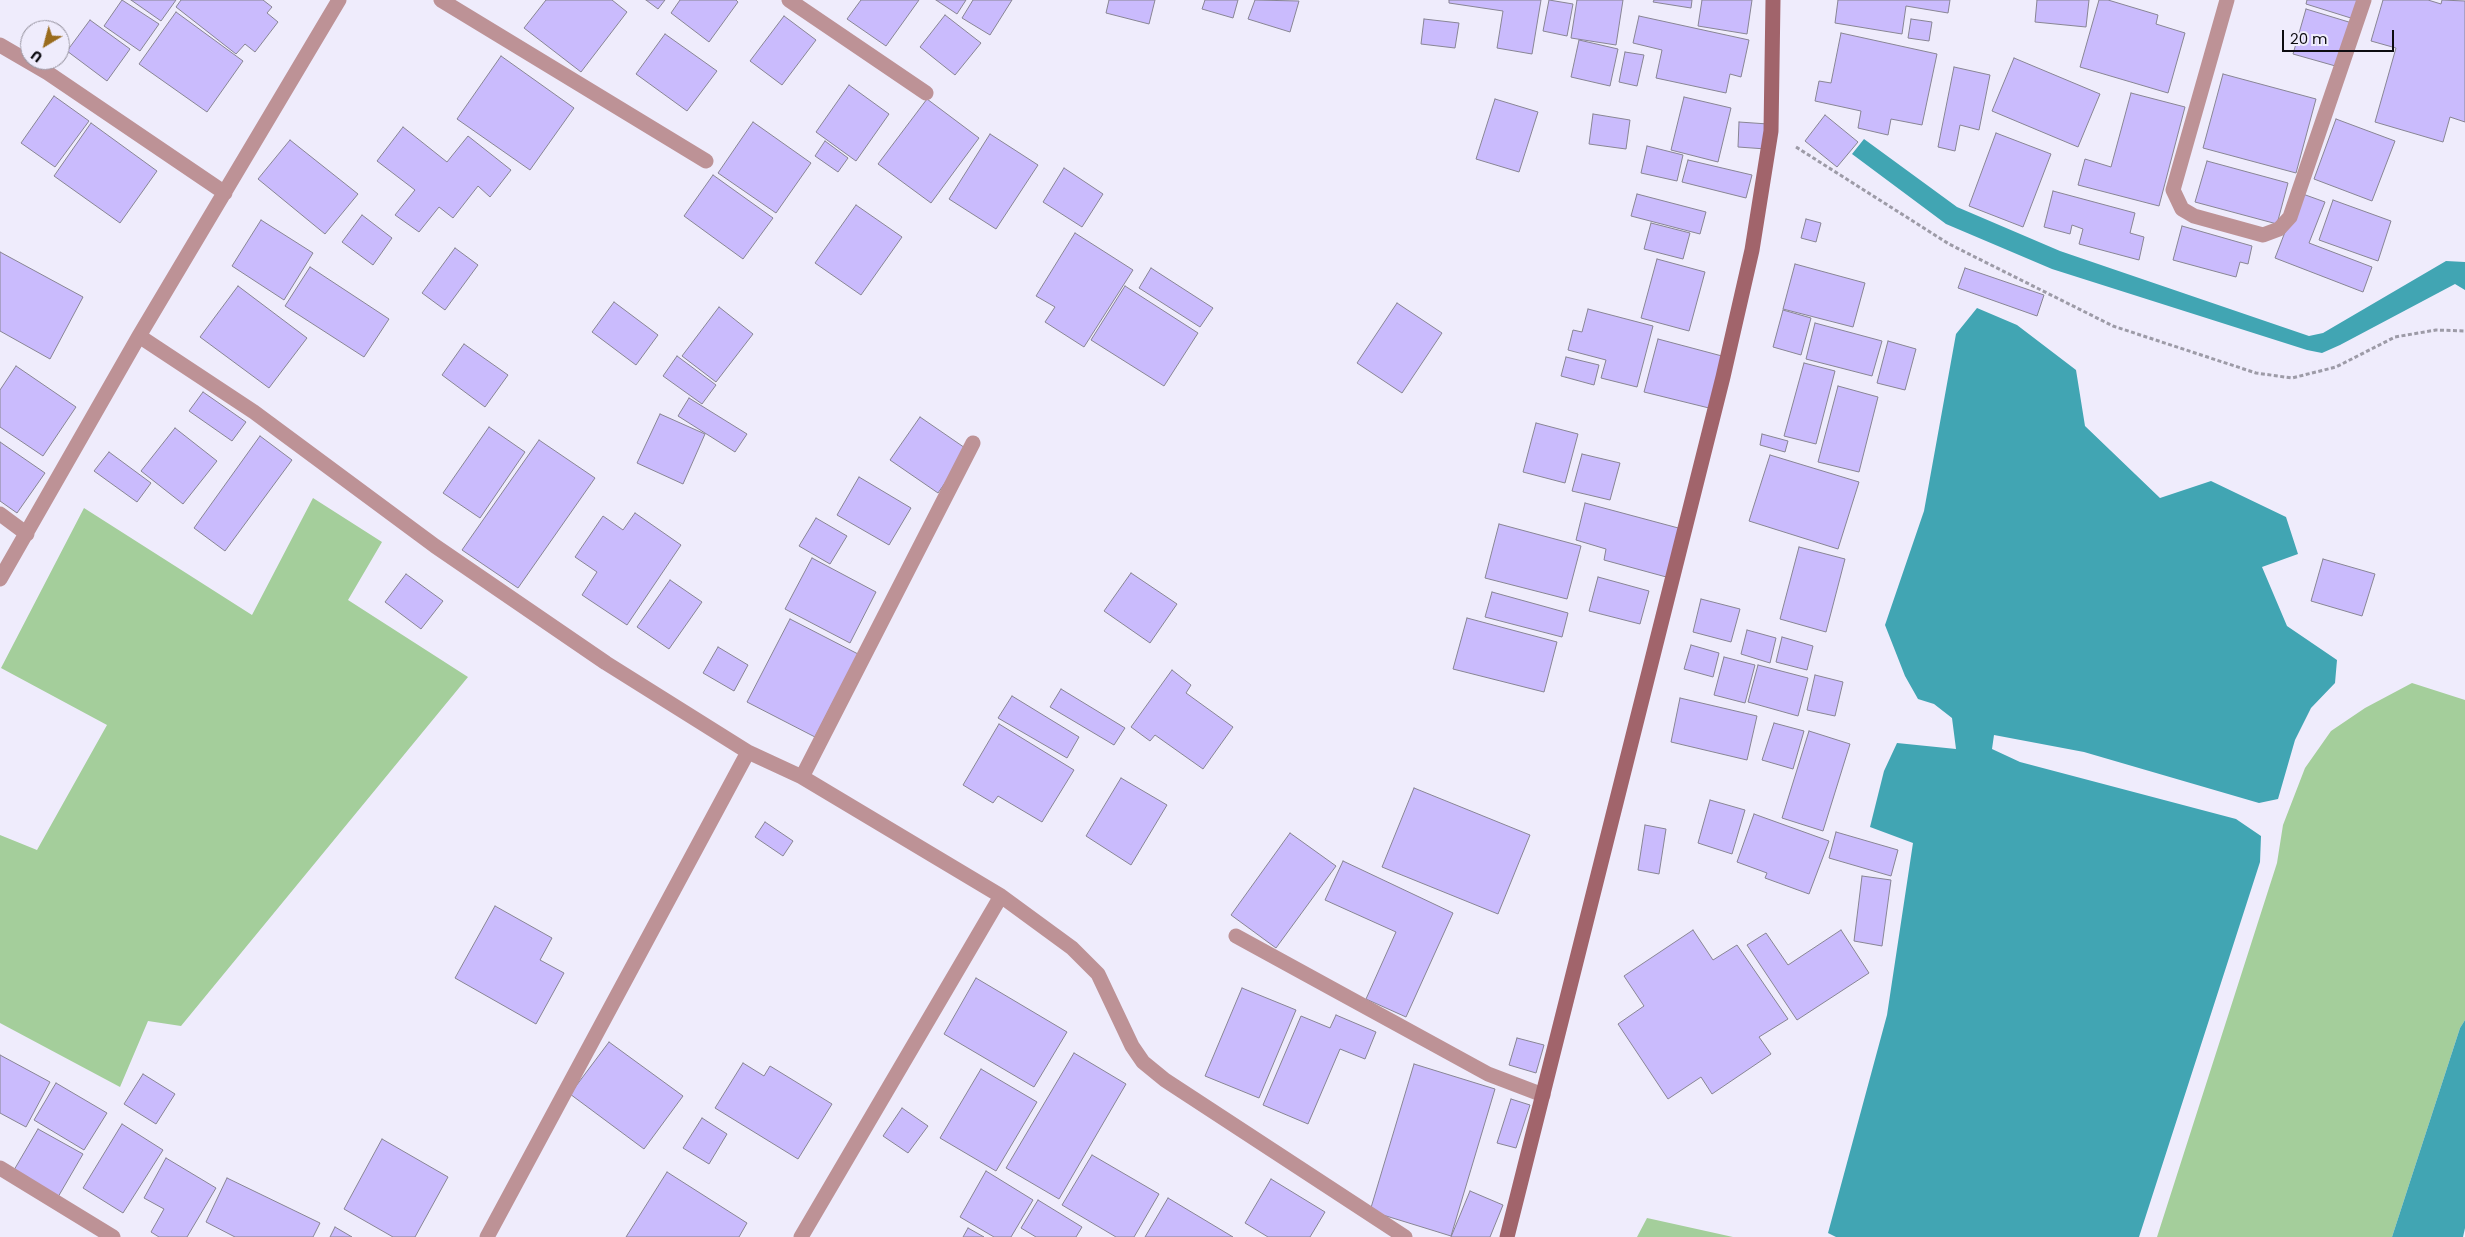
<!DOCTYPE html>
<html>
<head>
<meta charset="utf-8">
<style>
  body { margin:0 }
  #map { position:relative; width:2465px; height:1237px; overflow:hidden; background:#efecfc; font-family:Poppins,sans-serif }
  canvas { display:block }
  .north { position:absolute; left:20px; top:20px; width:50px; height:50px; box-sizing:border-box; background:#efecfc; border:1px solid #95929e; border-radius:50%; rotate:217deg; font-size:14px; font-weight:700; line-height:20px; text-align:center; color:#0d0c11 }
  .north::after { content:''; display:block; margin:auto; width:18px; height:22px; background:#9a6c1d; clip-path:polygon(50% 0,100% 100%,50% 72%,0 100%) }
  .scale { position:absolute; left:2282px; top:30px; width:112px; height:22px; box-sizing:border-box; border:2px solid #0d0c11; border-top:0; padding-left:6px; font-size:15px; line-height:18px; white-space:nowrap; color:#0d0c11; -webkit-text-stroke:4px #efecfc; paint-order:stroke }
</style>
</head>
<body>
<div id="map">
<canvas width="2465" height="1237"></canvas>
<div class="north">U</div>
<div class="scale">20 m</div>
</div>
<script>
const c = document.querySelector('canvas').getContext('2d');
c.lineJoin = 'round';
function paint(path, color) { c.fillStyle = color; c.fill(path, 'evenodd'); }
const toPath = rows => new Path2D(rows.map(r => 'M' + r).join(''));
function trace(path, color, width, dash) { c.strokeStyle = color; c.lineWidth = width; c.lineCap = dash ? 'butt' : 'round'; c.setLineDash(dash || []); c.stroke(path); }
const green = toPath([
  [313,498,382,542,348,600,468,677,181,1026,148,1021,120,1087,0,1023,0,835,37,850,107,725,1,668,84,508,252,615],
  [2412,683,2465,700,2465,1020,2460,1028,2392,1237,2157,1237,2277,863,2283,825,2305,768,2331,731,2365,708],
  [1647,1218,1733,1237,1637,1237]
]);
const water = toPath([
  [1864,139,1957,207,2060,251,2309,336,2323,333,2446,261,2465,262,2465,290,2455,284,2340,345,2322,353,2307,350,2052,269,1946,224,1852,154],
  [1977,308,2017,325,2076,370,2085,426,2160,498,2211,481,2286,517,2298,554,2262,567,2287,626,2337,660,2335,683,2311,708,2295,740,2278,799,2259,803,2084,752,1994,735,1992,749,2020,762,2236,819,2261,836,2260,862,2139,1237,1836,1237,1828,1233,1887,1015,1913,843,1870,827,1884,771,1897,743,1956,749,1952,718,1934,704,1918,699,1905,676,1885,625,1924,511,1956,334],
  [2465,1020,2465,1228,2463,1237,2392,1237,2460,1028]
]);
const building = toPath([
  [122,0,159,24,140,51,104,26,122,0],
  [131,0,176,0,161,21,131,0],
  [181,0,263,0,272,7,267,13,278,22,255,52,245,44,236,54,176,7,181,0],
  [546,0,612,0,627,12,581,72,524,28,546,0],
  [646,0,665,0,658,9,646,0],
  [680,0,736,0,738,2,709,42,671,13,680,0],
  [861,0,919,0,886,46,847,19,861,0],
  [936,0,966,0,957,14,936,0],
  [973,0,1012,0,990,35,962,18,973,0],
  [1109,0,1155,0,1149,24,1106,13,1109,0],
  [1205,0,1238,0,1233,18,1202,9,1205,0],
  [1255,0,1299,1,1290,32,1248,19,1255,0],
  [1449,0,1541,0,1532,54,1497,48,1503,11,1449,3,1449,0],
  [1549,0,1573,4,1567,36,1543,31,1549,0],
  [1577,0,1623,0,1616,45,1571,38,1577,0],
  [1654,0,1692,0,1691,8,1653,2,1654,0],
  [1702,0,1752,0,1747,34,1698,26,1702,0],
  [1838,0,1950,0,1948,13,1906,6,1902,34,1835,23,1838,0],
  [2037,0,2089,0,2086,27,2035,22,2037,0],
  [2099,0,2108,0,2158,15,2156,24,2185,33,2168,93,2080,67,2099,0],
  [2307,0,2359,0,2354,19,2306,4,2307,0],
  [2383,0,2428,0,2441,4,2442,0,2465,1,2465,122,2450,117,2443,142,2375,122,2396,48,2371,41,2383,0],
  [2306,9,2352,23,2339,67,2293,54,2306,9],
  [176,12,243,61,207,112,139,64,176,12],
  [945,15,981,43,955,75,920,47,945,15],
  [784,16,816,40,782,85,750,61,784,16],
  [1639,16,1749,40,1741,77,1730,74,1726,93,1656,78,1662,50,1633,43,1639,16],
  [1424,19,1459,23,1455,48,1421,44,1424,19],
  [1911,19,1932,22,1929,41,1908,38,1911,19],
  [90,20,130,49,107,81,67,51,90,20],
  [1841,33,1937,54,1922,125,1891,119,1888,135,1858,128,1861,111,1815,101,1819,81,1831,83,1841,33],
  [665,34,717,71,687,111,636,74,665,34],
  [1579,40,1618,49,1610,86,1571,77,1579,40],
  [1625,52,1644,55,1637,86,1619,82,1625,52],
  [501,56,574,108,530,170,457,119,501,56],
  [2014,58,2100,94,2078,147,1992,111,2014,58],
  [1954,67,1990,75,1979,130,1960,125,1955,151,1938,147,1954,67],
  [2223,74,2316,99,2296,173,2203,148,2223,74],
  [849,85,889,114,856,161,816,132,849,85],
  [2131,93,2185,107,2159,206,2078,185,2085,159,2111,167,2131,93],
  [54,96,89,121,55,167,21,143,54,96],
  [1684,97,1731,108,1718,162,1671,150,1684,97],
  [927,99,979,138,931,203,878,164,927,99],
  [1495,99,1538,112,1519,172,1476,159,1495,99],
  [1593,114,1630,120,1626,149,1589,144,1593,114],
  [1825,115,1858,142,1837,167,1805,141,1825,115],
  [2336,119,2395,141,2372,201,2314,179,2336,119],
  [753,122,811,163,776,213,718,173,753,122],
  [1739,122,1768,124,1766,149,1738,147,1739,122],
  [91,123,157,171,120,223,54,176,91,123],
  [403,127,447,162,468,136,511,170,490,197,478,186,453,218,439,207,419,232,395,215,415,190,377,161,403,127],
  [1996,133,2051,154,2023,227,1969,206,1996,133],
  [990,134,1038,165,996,229,949,199,990,134],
  [290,140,358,194,325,234,258,179,290,140],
  [825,141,848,158,838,172,815,156,825,141],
  [1647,146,1683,155,1677,181,1641,173,1647,146],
  [1688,160,1752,175,1746,198,1682,182,1688,160],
  [2207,161,2288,183,2277,224,2195,202,2207,161],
  [1064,168,1103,194,1082,227,1043,202,1064,168],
  [713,175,773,218,743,259,684,216,713,175],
  [2053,191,2135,213,2130,233,2144,237,2139,260,2079,244,2083,229,2072,225,2070,234,2044,227,2053,191],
  [2300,193,2325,202,2309,243,2372,267,2363,292,2275,258,2300,193],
  [1637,194,1706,212,1700,234,1631,216,1637,194],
  [2333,200,2391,221,2378,261,2319,240,2333,200],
  [856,205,902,237,861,295,815,263,856,205],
  [362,215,392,238,373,265,342,242,362,215],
  [1806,219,1821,223,1816,242,1801,238,1806,219],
  [261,220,313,253,284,300,232,266,261,220],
  [1651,223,1690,233,1683,259,1644,249,1651,223],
  [2182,226,2252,246,2248,264,2240,262,2236,277,2173,260,2182,226],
  [1075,233,1133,270,1084,347,1045,322,1055,307,1036,296,1075,233],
  [455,248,478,265,445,310,422,293,455,248],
  [0,252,83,297,50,359,0,331,0,252],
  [1657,259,1705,272,1689,331,1641,318,1657,259],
  [1795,264,1865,283,1853,327,1783,309,1795,264],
  [310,267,389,319,364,357,285,306,310,267],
  [1151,268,1213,308,1200,327,1139,288,1151,268],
  [1965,268,2044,295,2037,316,1958,288,1965,268],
  [238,286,307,338,269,388,200,337,238,286],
  [1125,286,1198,333,1164,386,1091,340,1125,286],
  [614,302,658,335,636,365,592,332,614,302],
  [1397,303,1442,333,1402,393,1357,363,1397,303],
  [719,307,753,334,716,382,682,356,719,307],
  [1588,309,1653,326,1637,387,1601,378,1606,360,1568,350,1573,330,1582,332,1588,309],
  [1783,310,1811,318,1801,355,1773,347,1783,310],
  [1815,323,1882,341,1872,376,1806,359,1815,323],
  [1658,339,1722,356,1709,408,1644,392,1658,339],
  [1888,341,1916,349,1905,390,1877,383,1888,341],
  [464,344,508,375,485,407,442,375,464,344],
  [677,356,716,385,702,404,663,376,677,356],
  [1566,357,1599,365,1594,385,1561,376,1566,357],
  [1804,363,1835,371,1816,444,1784,436,1804,363],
  [16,366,76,407,43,456,0,427,0,390,16,366],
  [1838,386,1878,397,1859,472,1818,462,1838,386],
  [203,392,246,422,232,441,189,411,203,392],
  [689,398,747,434,735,452,678,416,689,398],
  [660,414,705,434,683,484,637,463,660,414],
  [920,417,968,450,938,493,890,460,920,417],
  [1536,423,1578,434,1565,483,1523,472,1536,423],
  [489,427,525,452,480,518,443,493,489,427],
  [175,428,217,461,183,504,141,471,175,428],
  [1762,434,1788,441,1785,452,1760,445,1762,434],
  [260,436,292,460,225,551,194,528,260,436],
  [539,440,595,478,518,588,462,550,539,440],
  [0,442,45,473,17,513,0,501,0,442],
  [109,452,151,483,137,502,94,471,109,452],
  [1582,454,1620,463,1610,500,1572,491,1582,454],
  [1770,455,1859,482,1838,549,1749,521,1770,455],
  [859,477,911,508,889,545,837,515,859,477],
  [1585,503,1682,529,1670,578,1604,560,1606,549,1576,540,1585,503],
  [635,513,681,545,627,625,582,595,597,572,575,557,603,516,623,530,635,513],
  [816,518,847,536,830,564,799,546,816,518],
  [1499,524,1581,546,1567,599,1485,578,1499,524],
  [1799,547,1845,559,1826,632,1780,619,1799,547],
  [812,558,876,592,850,643,785,609,812,558],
  [2323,559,2375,574,2362,616,2311,601,2323,559],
  [1131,573,1177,604,1150,643,1104,611,1131,573],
  [406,574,443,601,421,629,385,602,406,574],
  [1598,577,1649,591,1640,624,1589,611,1598,577],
  [670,580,702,602,669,649,637,627,670,580],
  [1492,592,1568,613,1562,637,1485,617,1492,592],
  [1701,599,1740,609,1731,642,1693,632,1701,599],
  [1467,618,1557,642,1544,692,1453,669,1467,618],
  [790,619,858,654,815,737,747,702,790,619],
  [1747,630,1776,638,1770,663,1741,654,1747,630],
  [1782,637,1813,646,1807,670,1776,662,1782,637],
  [1691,645,1719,653,1713,677,1684,669,1691,645],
  [718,647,748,665,734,691,703,673,718,647],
  [1724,657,1755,665,1745,703,1714,695,1724,657],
  [1758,665,1808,678,1798,716,1748,702,1758,665],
  [1172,670,1191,685,1186,693,1233,727,1203,769,1155,735,1150,741,1131,727,1172,670],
  [1815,675,1843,682,1835,716,1807,710,1815,675],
  [1061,689,1125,728,1114,745,1050,707,1061,689],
  [1012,696,1079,737,1067,758,998,718,1012,696],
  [1680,698,1757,716,1747,760,1671,742,1680,698],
  [1774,723,1804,731,1793,769,1762,760,1774,723],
  [999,724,1074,770,1042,822,998,796,993,803,963,785,999,724],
  [1809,731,1850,744,1823,831,1782,818,1809,731],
  [1121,778,1167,805,1131,865,1086,836,1121,778],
  [1414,788,1530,835,1498,914,1382,867,1414,788],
  [1710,800,1745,810,1732,854,1698,843,1710,800],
  [1754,814,1829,841,1809,894,1765,878,1767,873,1737,862,1754,814],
  [765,822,793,841,783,856,755,837,765,822],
  [1645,825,1666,829,1659,874,1638,870,1645,825],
  [1836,832,1898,850,1891,876,1829,858,1836,832],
  [1290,833,1336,866,1276,948,1231,915,1290,833],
  [1343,861,1453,913,1406,1017,1366,999,1396,932,1325,900,1343,861],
  [1862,876,1891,880,1882,946,1854,941,1862,876],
  [495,906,552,938,540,960,564,973,536,1024,455,978,495,906],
  [1693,930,1713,960,1737,945,1788,1019,1759,1037,1771,1054,1712,1094,1701,1077,1668,1099,1618,1024,1644,1006,1624,976,1693,930],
  [1841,930,1869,973,1797,1020,1747,945,1766,933,1788,965,1841,930],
  [976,978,1067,1032,1034,1087,944,1034,976,978],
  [1242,988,1296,1010,1259,1098,1205,1076,1242,988],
  [1336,1015,1376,1032,1365,1059,1340,1049,1308,1124,1263,1105,1301,1016,1330,1028,1336,1015],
  [1517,1038,1544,1045,1536,1073,1509,1065,1517,1038],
  [609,1042,683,1096,644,1149,570,1094,609,1042],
  [1074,1053,1126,1084,1059,1199,1006,1168,1074,1053],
  [0,1055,50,1082,26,1127,0,1113,0,1055],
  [743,1063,764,1076,770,1066,832,1104,798,1159,715,1108,743,1063],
  [1414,1064,1495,1089,1451,1236,1370,1211,1414,1064],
  [981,1069,1037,1102,996,1171,940,1138,981,1069],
  [143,1074,175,1094,156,1124,124,1104,143,1074],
  [56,1083,107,1113,84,1150,34,1120,56,1083],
  [1511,1099,1530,1105,1516,1148,1497,1143,1511,1099],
  [902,1108,928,1126,908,1153,883,1136,902,1108],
  [702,1118,727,1134,709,1164,683,1148,702,1118],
  [122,1124,163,1150,123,1213,83,1188,122,1124],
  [38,1129,83,1154,58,1197,14,1170,38,1129],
  [382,1139,448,1177,415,1237,393,1237,344,1209,382,1139],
  [1092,1155,1159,1194,1134,1237,1116,1237,1062,1205,1092,1155],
  [166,1158,216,1188,187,1237,159,1237,151,1232,164,1209,144,1198,166,1158],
  [986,1171,1033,1200,1011,1237,994,1237,960,1217,986,1171],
  [667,1172,747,1223,739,1237,626,1237,667,1172],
  [227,1178,320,1223,313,1237,235,1237,206,1222,227,1178],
  [1271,1179,1325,1212,1310,1237,1268,1237,1245,1223,1271,1179],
  [1470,1191,1503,1205,1490,1237,1451,1237,1470,1191],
  [1168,1198,1233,1237,1145,1237,1168,1198],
  [1038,1200,1082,1227,1076,1237,1036,1237,1021,1228,1038,1200],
  [335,1227,352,1237,330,1237,335,1227],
  [968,1228,984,1237,963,1237,968,1228]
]);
const path = toPath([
  [1796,147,1949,244,2113,326,2256,373,2292,378,2336,367,2395,337,2436,330,2465,331]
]);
const street = toPath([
  [441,0,706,161],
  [789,0,926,93],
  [2227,0,2173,190,2182,209,2194,216,2263,235,2279,229,2290,217,2364,0],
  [0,45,48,73,225,193],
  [139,336,254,412,435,546,606,663,748,752,802,777,1001,896,1072,948,1098,974,1132,1046,1143,1062,1165,1080,1405,1237],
  [0,514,27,534],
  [0,579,139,336,339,0],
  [802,777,973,443],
  [1236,936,1488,1074,1543,1095],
  [0,1168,113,1237],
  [487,1237,748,752],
  [801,1237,1001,896]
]);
const secondary = toPath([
  [1507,1237,1723,377,1752,250,1771,131,1773,0]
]);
paint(green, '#a4ce9b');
paint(water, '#41a5b3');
paint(building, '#cabbfd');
trace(building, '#888594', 1);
trace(path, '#9d9ba7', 3, [4, 2.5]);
trace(street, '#bd9296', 15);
trace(secondary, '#a1646b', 15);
</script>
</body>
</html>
